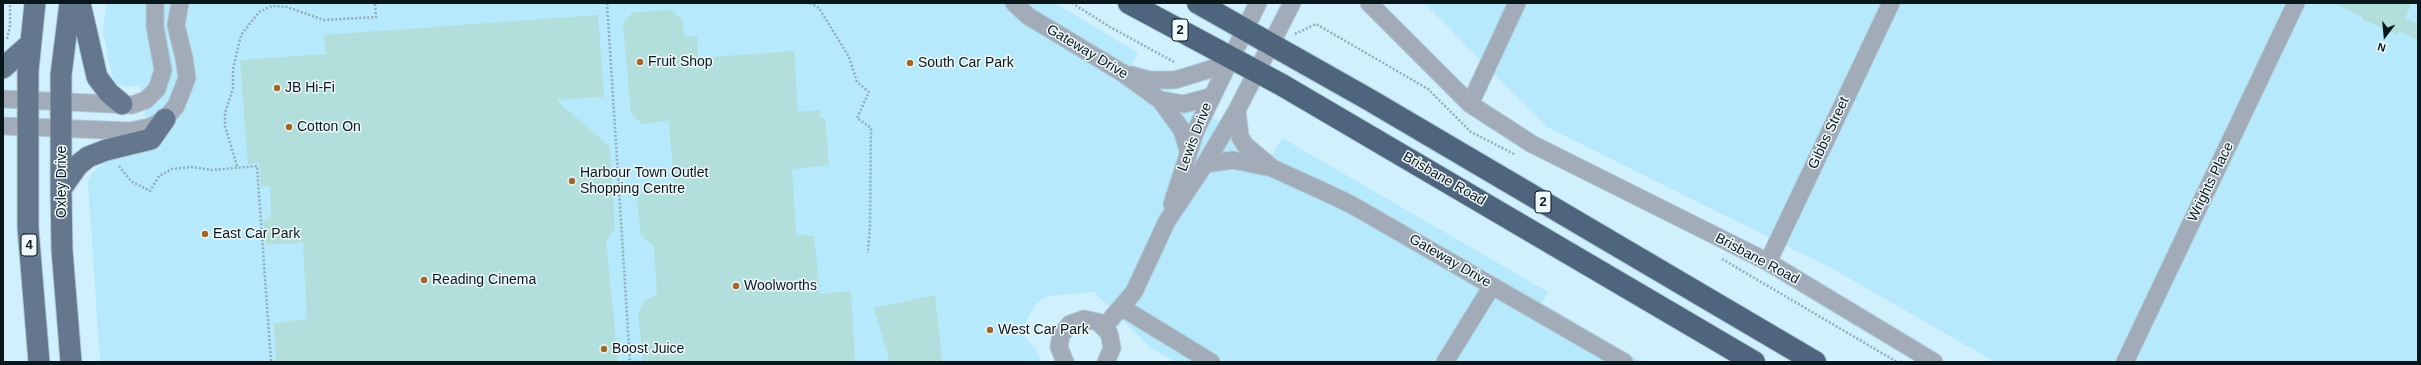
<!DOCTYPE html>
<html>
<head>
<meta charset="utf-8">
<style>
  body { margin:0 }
  #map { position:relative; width:2421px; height:365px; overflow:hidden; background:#cff0fc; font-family:Arial,sans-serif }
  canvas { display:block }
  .frame { position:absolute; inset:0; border:4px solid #07171c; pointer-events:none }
  .north { position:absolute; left:2365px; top:16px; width:40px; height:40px; -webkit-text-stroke:3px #f0f9fc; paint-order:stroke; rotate:196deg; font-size:11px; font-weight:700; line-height:16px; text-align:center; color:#07171c }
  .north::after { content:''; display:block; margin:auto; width:14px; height:18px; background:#07171c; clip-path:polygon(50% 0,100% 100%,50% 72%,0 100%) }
</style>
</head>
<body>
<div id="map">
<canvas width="2421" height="365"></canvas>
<div class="frame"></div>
<div class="north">N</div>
</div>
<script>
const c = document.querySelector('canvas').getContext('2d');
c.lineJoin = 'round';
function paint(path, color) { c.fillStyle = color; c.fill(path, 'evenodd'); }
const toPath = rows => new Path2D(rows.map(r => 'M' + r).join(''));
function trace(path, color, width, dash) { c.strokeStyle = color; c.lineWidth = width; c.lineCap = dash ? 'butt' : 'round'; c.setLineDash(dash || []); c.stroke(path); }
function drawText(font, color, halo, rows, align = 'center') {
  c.font = font + ' Arial,sans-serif'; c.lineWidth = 3; c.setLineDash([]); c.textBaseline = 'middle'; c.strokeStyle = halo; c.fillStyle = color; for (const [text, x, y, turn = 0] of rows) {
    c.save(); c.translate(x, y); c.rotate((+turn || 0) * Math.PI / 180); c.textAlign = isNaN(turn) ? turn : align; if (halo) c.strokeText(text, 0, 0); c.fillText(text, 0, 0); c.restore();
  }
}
const built = toPath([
  [106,3,1055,3,1138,53,1131,66,1272,155,1282,138,1548,292,1542,303,1642,362,1176,362,1150,347,1094,292,1048,296,1036,303,1021,332,1036,350,1041,362,100,362,88,182,94,171,106,162,151,148,140,85,127,87,116,83,112,75,103,33],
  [1424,3,2418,3,2418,362,1995,362,1833,269,1547,127]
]);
const building = toPath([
  [2334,3,2412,3,2405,18,2418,24,2418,40,2399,31,2397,35,2388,31,2362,19,2363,17],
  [671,10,682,20,684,37,697,36,698,58,794,51,798,112,819,110,820,118,825,118,829,165,792,169,796,235,814,236,820,294,851,291,855,362,643,362,638,313,644,301,657,294,654,246,641,235,637,199,648,186,674,185,669,121,642,124,631,114,623,24,633,12],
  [598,15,604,97,556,100,610,147,615,230,606,240,618,362,276,362,274,323,307,319,303,243,266,245,263,220,271,219,270,186,261,187,259,163,248,164,240,60,326,54,324,35],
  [935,295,942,362,890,362,874,308]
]);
const path = toPath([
  [607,3,630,362],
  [810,3,819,8,849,57,857,82,869,92,857,118,871,128,870,226,868,253],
  [1072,3,1110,27,1174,62],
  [1295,34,1316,24,1428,89,1471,132,1514,154],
  [7,39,10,26,10,3],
  [119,166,131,181,150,191,159,176,172,169,192,167,212,170,257,166,271,362],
  [237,166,225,126,225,113,233,88,233,69,241,35,259,12,272,6,287,7,324,20,376,17,375,3],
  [1722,259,1897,362]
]);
const minor = toPath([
  [1014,3,1028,16,1121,72,1160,100,1182,130,1188,150],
  [1369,3,1470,104,1532,144,1768,262,1934,362],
  [1131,75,1149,80,1175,80,1227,64],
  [3,99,132,105,146,100,157,89,163,70,155,27,155,3],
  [1160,100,1184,104,1210,97],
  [1470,104,1517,3],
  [1237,110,1240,137,1245,145,1270,166],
  [3,126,129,131,150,127,165,119,176,106,187,78,184,58,176,25,180,3],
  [1205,164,1233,160,1272,168,1327,193,1352,205,1624,362],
  [1172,204,1196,130,1258,3],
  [1768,262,1891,3],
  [1121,307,1211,362],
  [1104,327,1134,292,1167,221,1205,164,1237,110,1292,3],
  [1065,362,1059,347,1061,335,1070,324,1084,319,1098,322,1109,333,1112,348,1106,362],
  [1445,362,1492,286],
  [2125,362,2296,3]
]);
const major = toPath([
  [35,3,28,71,28,228,39,362],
  [70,3,61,75,61,189,62,250,71,362],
  [80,3,97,77,109,93,122,104],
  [3,68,30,44],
  [61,189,78,165,88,157,106,150,151,139,165,119]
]);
const highway = toPath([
  [1129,3,1282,85,1754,362],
  [1198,3,1368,99,1815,362]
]);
const markers = [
  [640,62,4,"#a16627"],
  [910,63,4,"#a16627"],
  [277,88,4,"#a16627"],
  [289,127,4,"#a16627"],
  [572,181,4,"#a16627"],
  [205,234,4,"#a16627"],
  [424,280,4,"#a16627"],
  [736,286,4,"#a16627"],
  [990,330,4,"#a16627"],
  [604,349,4,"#a16627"]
];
const shields = [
  [1180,30,16],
  [1543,202,16],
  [29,245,16]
];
const shieldNames = [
  ["2",1180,30],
  ["2",1543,202],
  ["4",29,245]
];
const streetNames = [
  ["Gateway Drive",1087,52,31],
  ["Gibbs Street",1829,133,-65],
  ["Lewis Drive",1195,137,-69],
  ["Brisbane Road",1444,179,30],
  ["Oxley Drive",62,182,-90],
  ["Wrights Place",2211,182,-64],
  ["Brisbane Road",1757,259,28],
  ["Gateway Drive",1450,261,30]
];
const poiNames = [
  ["Fruit Shop",648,62],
  ["South Car Park",918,63],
  ["JB Hi-Fi",285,88],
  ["Cotton On",297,127],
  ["Harbour Town Outlet",580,173],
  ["Shopping Centre",580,189],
  ["East Car Park",213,234],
  ["Reading Cinema",432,280],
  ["Woolworths",744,286],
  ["West Car Park",998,330],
  ["Boost Juice",612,349]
];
paint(built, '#b6e9fb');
paint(building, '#b2dfdb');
trace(minor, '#afcdd8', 19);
trace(major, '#afcdd8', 23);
trace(highway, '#afcdd8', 24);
trace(path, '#91adb7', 2.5, [2, 2]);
trace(minor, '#a1acb8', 17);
trace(major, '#65778d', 21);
trace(highway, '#4f657d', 22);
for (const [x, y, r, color] of markers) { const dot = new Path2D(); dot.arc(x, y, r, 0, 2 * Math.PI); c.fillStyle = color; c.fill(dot); trace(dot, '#f0f9fc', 1.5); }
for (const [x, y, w] of shields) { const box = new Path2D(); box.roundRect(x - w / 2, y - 11, w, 22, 3); c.fillStyle = '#f0f9fc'; c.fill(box); trace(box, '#07171c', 1); }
drawText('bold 13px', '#07171c', null, shieldNames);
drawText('14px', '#07171c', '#f0f9fc', streetNames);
drawText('14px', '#07171c', '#f0f9fc', poiNames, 'left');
</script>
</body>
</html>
